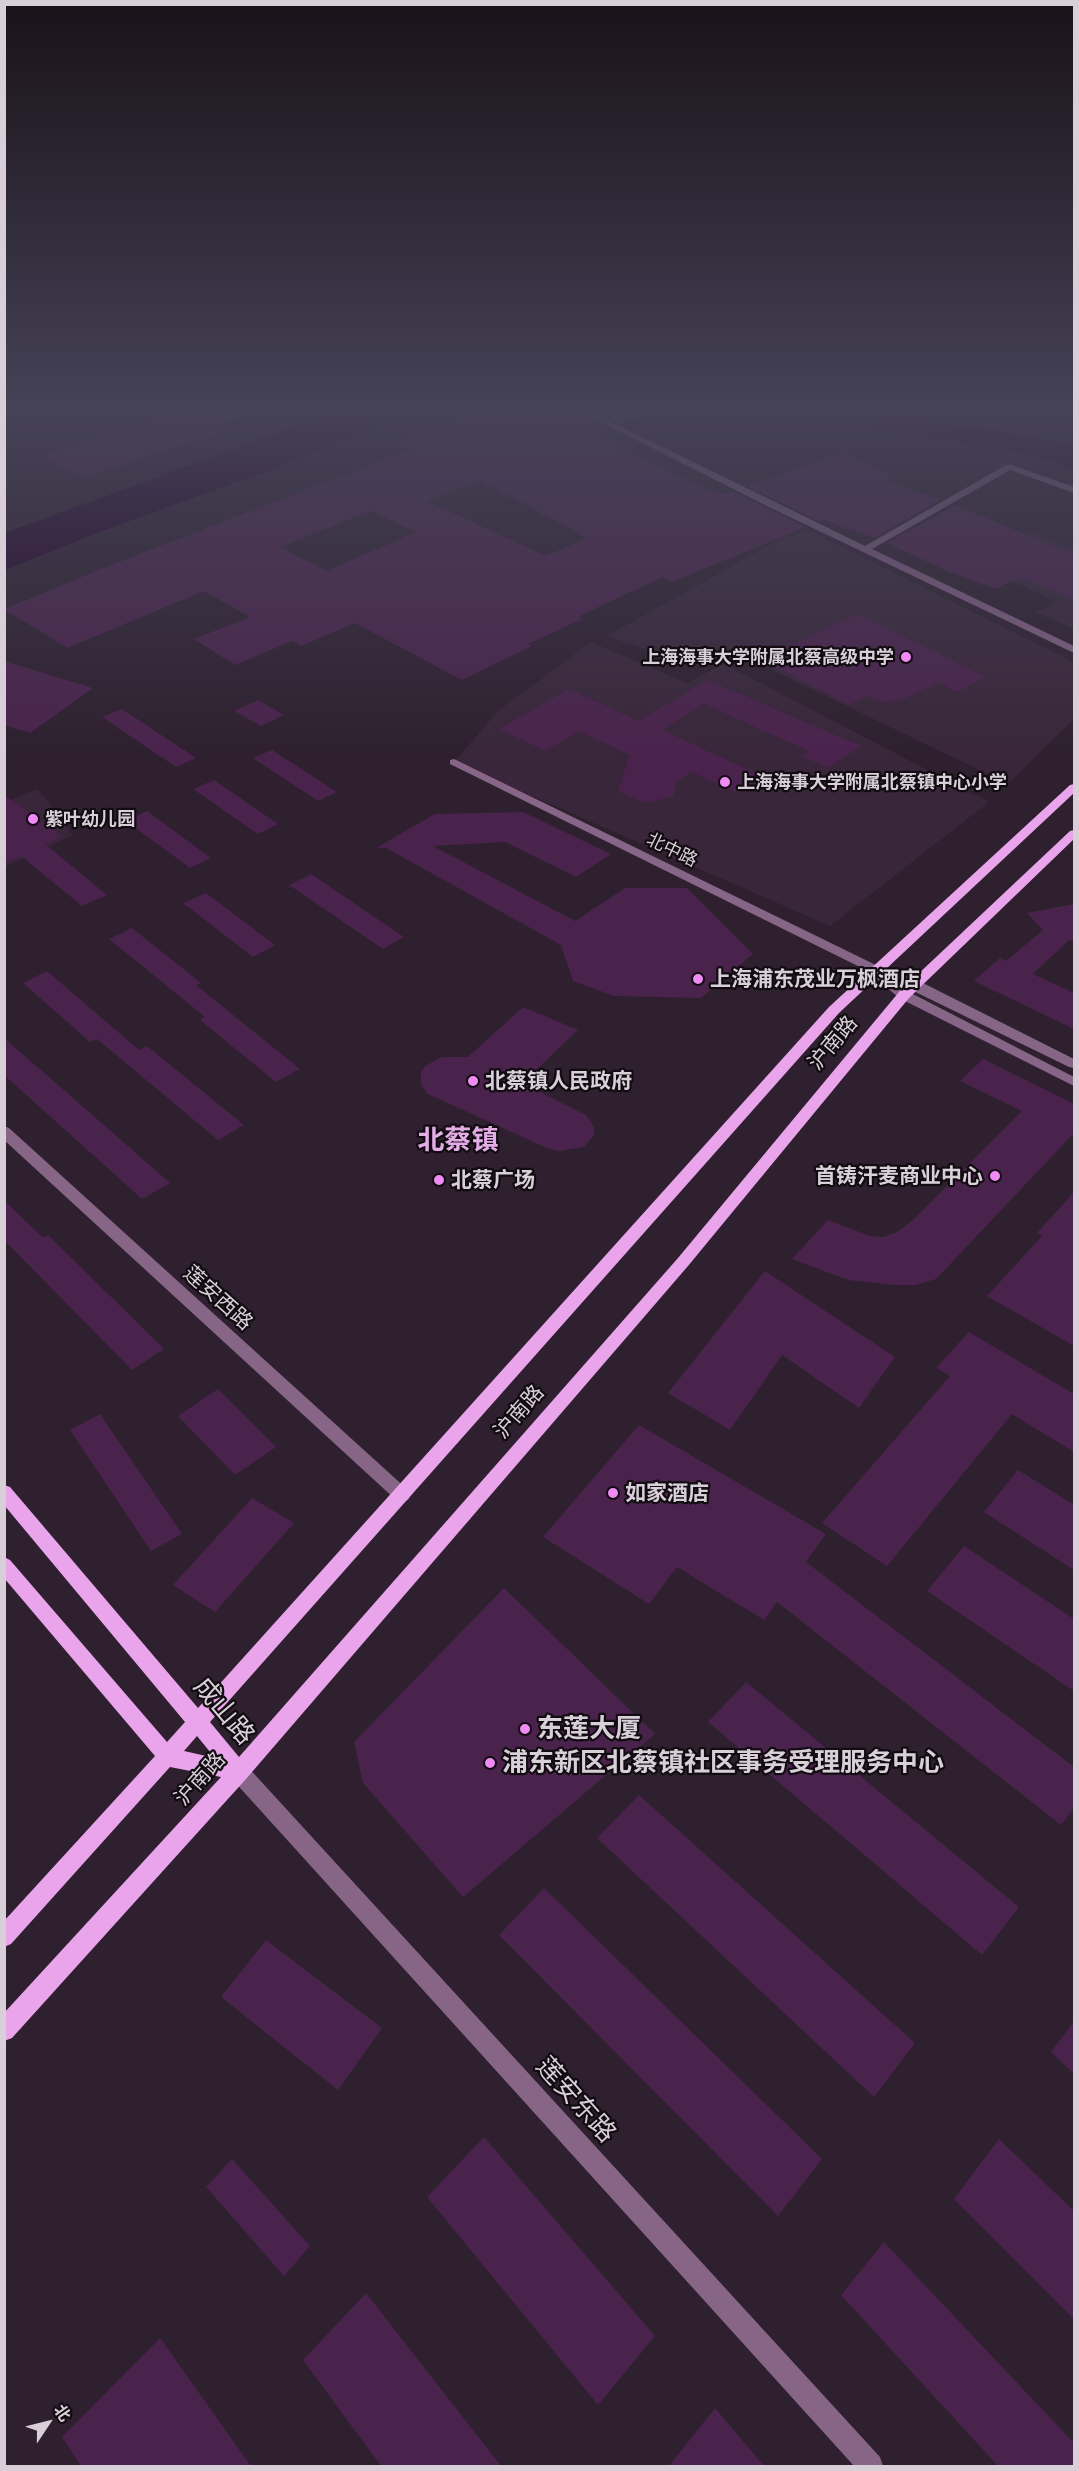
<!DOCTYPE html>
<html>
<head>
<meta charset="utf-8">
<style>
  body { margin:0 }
  #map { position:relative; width:1079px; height:2471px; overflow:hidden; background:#2e202e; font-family:"Asap Condensed","Noto Sans SC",sans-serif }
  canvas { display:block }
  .frame { position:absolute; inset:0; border:6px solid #d8cfd8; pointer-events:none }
  .north { position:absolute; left:18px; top:2393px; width:60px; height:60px; -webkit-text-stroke:4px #120c12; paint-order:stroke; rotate:55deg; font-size:16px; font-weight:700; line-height:24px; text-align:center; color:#d8cfd8 }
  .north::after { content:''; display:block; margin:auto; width:21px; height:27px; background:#d8cfd8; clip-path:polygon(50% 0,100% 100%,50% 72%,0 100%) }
</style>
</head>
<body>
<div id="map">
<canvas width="1079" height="2471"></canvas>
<div class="frame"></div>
<div class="north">北</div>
</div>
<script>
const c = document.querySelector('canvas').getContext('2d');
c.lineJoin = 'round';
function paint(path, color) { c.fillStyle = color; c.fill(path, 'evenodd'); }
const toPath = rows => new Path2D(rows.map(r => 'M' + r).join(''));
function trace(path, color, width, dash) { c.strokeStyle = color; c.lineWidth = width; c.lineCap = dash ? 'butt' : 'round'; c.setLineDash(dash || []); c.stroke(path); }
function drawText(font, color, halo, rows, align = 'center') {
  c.font = font + ' "Asap Condensed","Noto Sans SC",sans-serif'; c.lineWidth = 4.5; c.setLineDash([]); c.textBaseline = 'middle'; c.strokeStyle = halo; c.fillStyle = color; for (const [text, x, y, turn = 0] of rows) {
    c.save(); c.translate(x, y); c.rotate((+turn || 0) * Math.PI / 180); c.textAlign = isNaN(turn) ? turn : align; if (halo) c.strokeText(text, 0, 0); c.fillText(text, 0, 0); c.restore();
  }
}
const built = toPath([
  [809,531,1074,662,1074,719,1008,784,737,653,692,666,607,636,779,540],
  [1033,532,1074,549,1074,629,1035,612,1057,602,975,563],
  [591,642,687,683,724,664,989,802,830,926,454,762,498,711],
  [38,789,73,835,5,867,4,803]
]);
const water = toPath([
  [332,413,407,413,270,470,94,534,5,570,5,533],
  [843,413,904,413,957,427,990,430,1063,443,1074,447,1074,469,1051,460,1006,450,879,430]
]);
const building = toPath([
  [171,413,245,413,246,416,211,428,221,433,82,478,41,455],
  [481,413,581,413,607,428,591,433,719,495,732,491,806,527,672,582,662,577,578,617,582,619,528,644,532,646,462,680,355,623,301,646,292,641,235,665,194,639,250,617,204,591,67,648,4,609,106,567,411,449,397,443],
  [479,480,487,484,587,538,546,556,427,501],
  [371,511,416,532,327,571,280,547],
  [597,413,641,413,642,416,619,423],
  [843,453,893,476,883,480,940,500,874,538,824,520,820,522,747,486],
  [956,505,1074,555,1074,599,1020,577,995,589,945,570,887,543],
  [858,614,986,677,957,692,939,682,905,699,882,702,866,696,849,705,761,659],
  [4,661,93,688,30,733,4,725],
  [708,680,861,746,828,768,801,756,809,751,704,704,662,730,762,776,737,793,692,772,677,781,673,796,645,803,618,791,630,755,579,731,545,751,499,729,569,689,638,721],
  [258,700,284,715,261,726,234,711],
  [122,709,196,758,176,767,102,717],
  [272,750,337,792,318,801,253,758],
  [214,780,278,824,258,834,193,789],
  [4,795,62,836,45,844,107,895,82,906,21,856,4,863],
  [147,811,211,858,190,868,126,821],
  [523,812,611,854,576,877,505,842,433,846,575,921,625,888,687,888,753,954,701,998,614,996,573,981,561,945,386,848,376,848,435,814],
  [311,874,404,937,383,949,289,885],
  [206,893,275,945,253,957,183,903],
  [1074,904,1074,941,1069,940,1033,974,1074,993,1074,1029,974,981,1000,958,1006,961,1043,930,1027,913],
  [132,928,201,983,196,985,300,1069,276,1082,200,1020,205,1017,109,939],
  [47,971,139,1050,147,1046,244,1125,218,1140,97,1039,90,1042,23,983],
  [523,1007,578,1030,522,1083,586,1115,594,1127,594,1135,584,1147,560,1151,549,1149,428,1094,421,1085,421,1072,425,1066,442,1057,468,1057],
  [4,1038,73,1098,170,1183,142,1199,4,1075],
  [983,1059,1074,1104,1074,1133,936,1279,916,1285,896,1285,848,1280,792,1259,828,1220,870,1236,884,1237,897,1232,914,1219,1022,1111,960,1081],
  [1074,1192,1074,1346,987,1296,1042,1236,1037,1233],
  [4,1200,43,1238,48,1235,164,1349,132,1370,4,1240],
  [765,1271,895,1357,859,1408,782,1355,730,1430,668,1393],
  [969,1332,1074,1394,1074,1452,1012,1414,887,1566,822,1523,950,1376,936,1368],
  [218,1389,276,1447,235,1475,178,1416],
  [100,1414,182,1534,151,1551,70,1430],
  [639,1425,826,1534,806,1562,1074,1767,1074,1808,1061,1825,777,1602,764,1620,677,1567,649,1604,543,1537],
  [1018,1470,1074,1505,1074,1570,984,1512],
  [252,1498,294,1523,215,1612,173,1585],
  [964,1546,1074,1619,1074,1691,927,1591],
  [504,1588,655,1734,628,1757,623,1774,612,1770,463,1897,363,1783,354,1742],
  [746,1682,1019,1907,982,1955,708,1722],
  [639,1795,915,2043,874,2097,597,1838],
  [544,1888,822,2159,778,2216,499,1935],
  [266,1940,382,2028,338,2090,221,1997],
  [1074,2021,1074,2074,1051,2052],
  [484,2137,655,2336,598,2405,427,2197],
  [999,2139,1074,2211,1074,2319,954,2199],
  [232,2159,310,2246,284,2276,206,2187],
  [884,2242,1074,2443,1074,2466,998,2466,841,2295],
  [366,2293,501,2466,381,2466,303,2360],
  [160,2338,251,2466,81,2466,62,2437],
  [715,2408,764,2466,669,2466]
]);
const minor = toPath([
  [583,413,593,413,865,546,1006,465,1012,465,1074,487,1074,493,1010,470,872,549,1074,646,1074,653,769,507,583,413],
  [454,759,880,967,919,981,1074,1059,1074,1068,1069,1067,897,983,909,992,1074,1077,1074,1086,899,998,877,979,876,975,450,764,450,760,454,759],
  [4,1126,9,1128,408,1490,411,1495,408,1500,402,1502,396,1500,4,1140,4,1126],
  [239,1763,246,1765,880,2457,883,2466,854,2466,232,1779,229,1772,232,1765,239,1763]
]);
const major = toPath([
  [1074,784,1074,793,839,1013,210,1722,239,1757,678,1258,899,992,1070,831,1074,830,1074,839,909,998,688,1266,246,1779,12,2038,4,2041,4,2013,221,1777,170,1767,11,1944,4,1947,4,1921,155,1756,4,1578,4,1557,10,1560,167,1742,185,1722,4,1505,4,1485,10,1487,198,1708,829,1007,1070,785,1074,784],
  [197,1736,215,1758,184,1751,197,1736]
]);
const markers = [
  [906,657,6,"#f08bf5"],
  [725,782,6,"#f08bf5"],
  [33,819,6,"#f08bf5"],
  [698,979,6,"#f08bf5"],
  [473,1081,6,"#f08bf5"],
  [995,1176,6,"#f08bf5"],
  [439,1180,6,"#f08bf5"],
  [613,1493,6,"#f08bf5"],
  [525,1729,6,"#f08bf5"],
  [490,1763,6,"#f08bf5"]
];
const farPoinames = [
  ["上海海事大学附属北蔡高级中学",894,657,"right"],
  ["上海海事大学附属北蔡镇中心小学",737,782],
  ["紫叶幼儿园",45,819]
];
const farStreetnames = [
  ["北中路",672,850,26]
];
const poiNames = [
  ["上海浦东茂业万枫酒店",710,979],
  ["北蔡镇人民政府",485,1081],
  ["首铸汗麦商业中心",983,1176,"right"],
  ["北蔡广场",451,1180],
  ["如家酒店",625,1493]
];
const streetNames = [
  ["沪南路",833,1043,-50],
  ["莲安西路",218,1298,42],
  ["沪南路",519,1412,-49],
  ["沪南路",200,1779,-48]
];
const nearStreetnames = [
  ["成山路",224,1711,50],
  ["莲安东路",576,2100,48]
];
const nearPoinames = [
  ["东莲大厦",537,1729],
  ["浦东新区北蔡镇社区事务受理服务中心",502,1763]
];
const districtNames = [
  ["北蔡镇",458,1140]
];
paint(built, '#39263a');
paint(water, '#220025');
paint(building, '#4a234c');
paint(minor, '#866587');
paint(major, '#e9a4eb');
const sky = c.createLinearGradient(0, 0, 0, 759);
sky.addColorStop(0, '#191219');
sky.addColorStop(0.54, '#464257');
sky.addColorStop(1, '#46425700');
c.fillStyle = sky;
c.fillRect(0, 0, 1079, 759);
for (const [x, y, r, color] of markers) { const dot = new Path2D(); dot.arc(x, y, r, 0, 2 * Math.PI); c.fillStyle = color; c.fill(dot); trace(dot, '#120c12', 2); }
drawText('bold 18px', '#d8cfd8', '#120c12', farPoinames, 'left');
drawText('18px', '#d8cfd8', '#120c12', farStreetnames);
drawText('bold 21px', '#d8cfd8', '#120c12', poiNames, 'left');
drawText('21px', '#d8cfd8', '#120c12', streetNames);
drawText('26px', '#d8cfd8', '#120c12', nearStreetnames);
drawText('bold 26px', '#d8cfd8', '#120c12', nearPoinames, 'left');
drawText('bold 27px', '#e5ade7', '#120c12', districtNames);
</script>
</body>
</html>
